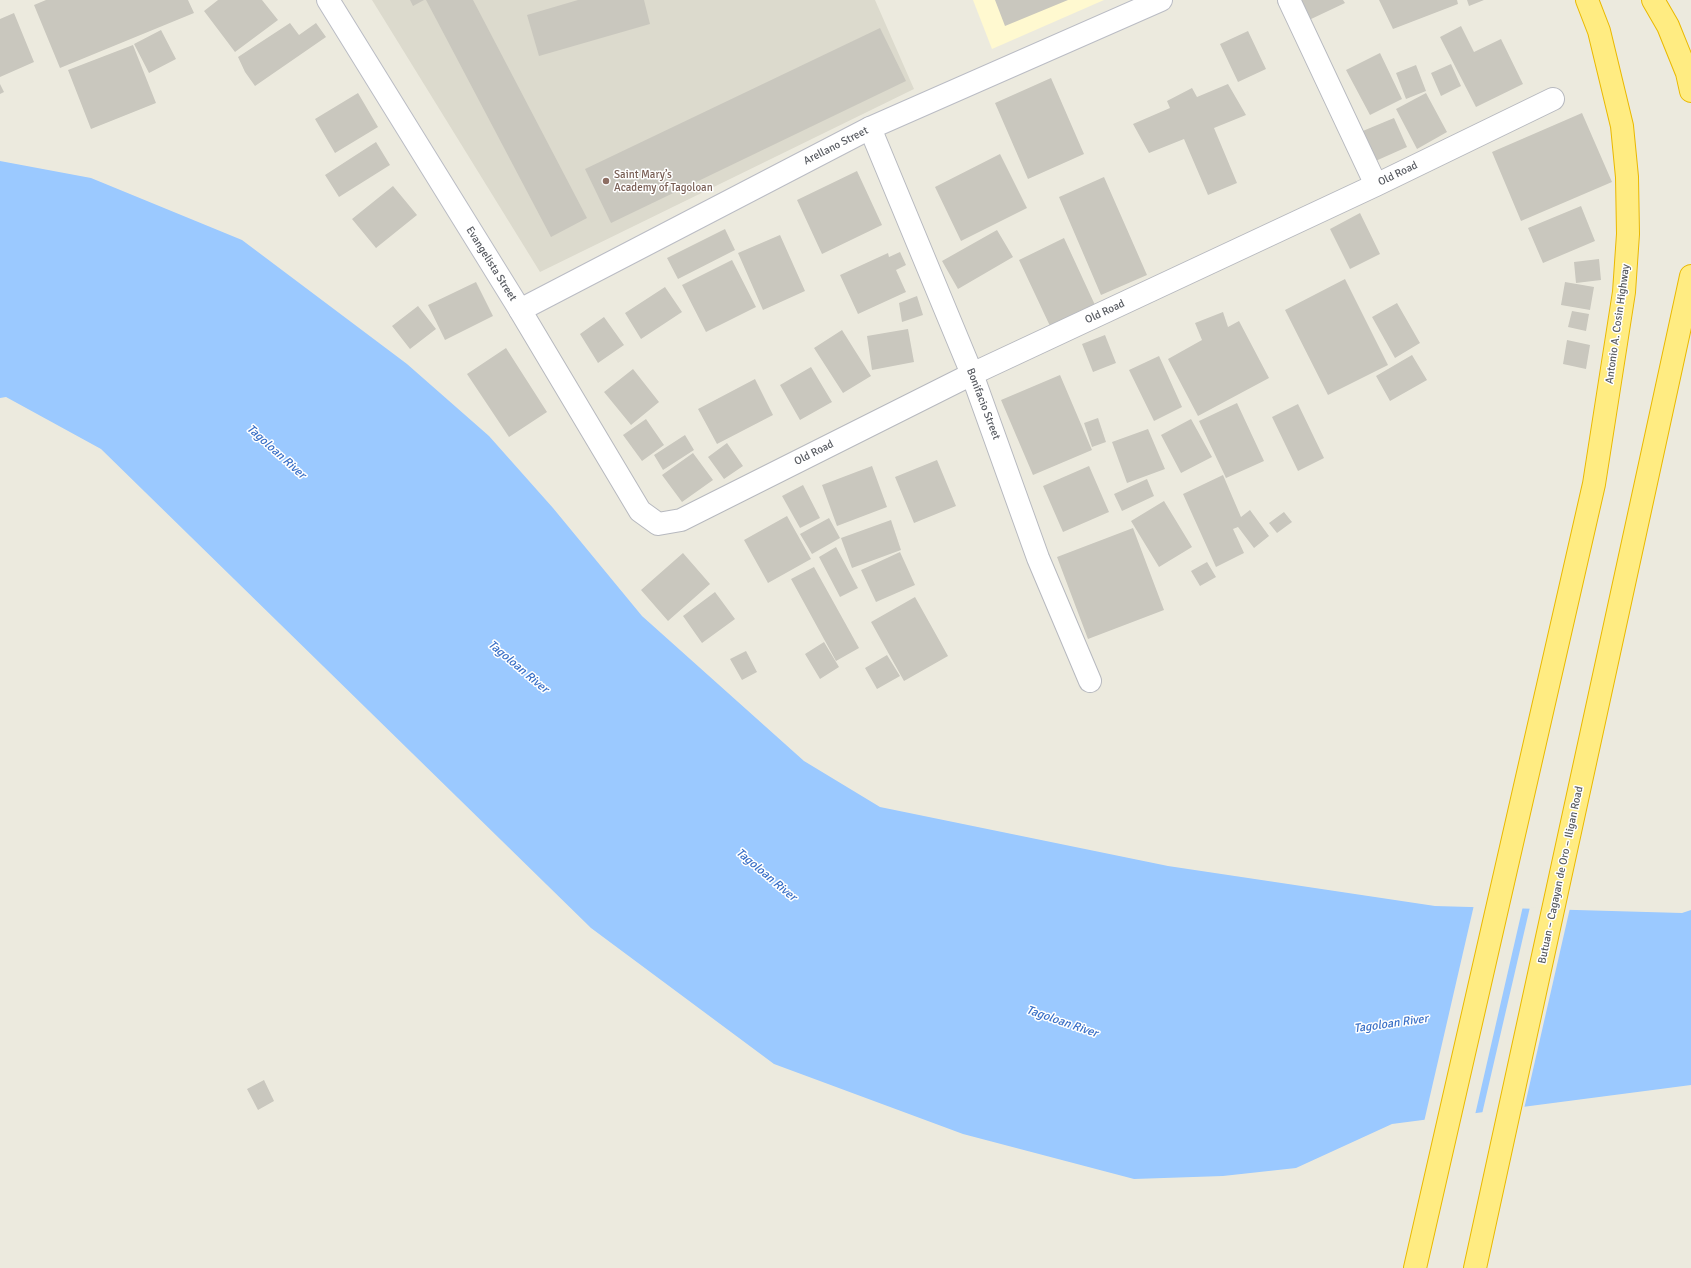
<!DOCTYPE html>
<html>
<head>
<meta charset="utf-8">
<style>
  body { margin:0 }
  canvas { display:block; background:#eceade }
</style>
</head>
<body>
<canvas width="1691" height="1268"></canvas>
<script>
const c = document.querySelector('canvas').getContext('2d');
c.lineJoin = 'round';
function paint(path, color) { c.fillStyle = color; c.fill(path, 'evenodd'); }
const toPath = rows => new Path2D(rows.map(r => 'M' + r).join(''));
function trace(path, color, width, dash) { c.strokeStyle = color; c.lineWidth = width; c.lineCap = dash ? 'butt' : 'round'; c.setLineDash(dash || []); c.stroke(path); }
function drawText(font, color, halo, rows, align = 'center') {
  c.font = font + ' Signika,sans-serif'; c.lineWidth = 3; c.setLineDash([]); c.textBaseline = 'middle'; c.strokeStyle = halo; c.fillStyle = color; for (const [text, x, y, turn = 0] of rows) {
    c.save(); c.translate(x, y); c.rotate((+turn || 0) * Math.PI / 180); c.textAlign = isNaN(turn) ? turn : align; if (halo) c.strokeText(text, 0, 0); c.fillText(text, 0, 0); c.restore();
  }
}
const commercial = toPath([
  [973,0,1104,0,992,49]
]);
const education = toPath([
  [372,0,875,0,914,89,540,272]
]);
const water = toPath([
  [0,161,91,178,242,240,407,364,489,436,553,508,642,616,804,761,880,807,1168,866,1435,906,1682,913,1691,910,1691,1085,1392,1124,1296,1168,1223,1176,1134,1179,963,1134,774,1064,591,928,101,449,6,397,0,398]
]);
const pier = toPath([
  [1474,905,1523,906,1475,1115,1424,1122],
  [1530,907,1570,908,1524,1109,1482,1114]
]);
const building = toPath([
  [46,0,188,0,194,13,60,68,34,5],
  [218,0,262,0,278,20,235,52,204,11],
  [410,0,424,0,413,6],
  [426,0,473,0,587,218,551,237],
  [578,0,644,0,650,24,539,56,527,15],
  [995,0,1068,0,1005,26],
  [1300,0,1343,0,1345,3,1309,20],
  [1379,0,1457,0,1458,4,1393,29],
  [1467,0,1484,0,1469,6],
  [14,13,34,62,0,77,0,19],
  [290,23,299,35,316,23,326,37,255,86,245,72,238,57],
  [1461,26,1474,52,1501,39,1523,84,1476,107,1440,37],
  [880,28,906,81,611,223,585,169],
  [161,30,176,59,149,73,134,44],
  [1248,31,1266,69,1238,82,1220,44],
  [133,45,156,103,91,129,68,70],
  [1380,53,1402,99,1370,115,1346,70],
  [1451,64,1461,86,1441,96,1431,73],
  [1416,65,1426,91,1406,99,1396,73],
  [1051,78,1084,154,1028,179,995,103],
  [0,84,4,92,0,94],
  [1228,84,1246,115,1214,128,1237,183,1208,195,1184,139,1149,153,1133,124,1170,108,1167,101,1192,88,1197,97],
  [358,93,378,127,335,153,315,119],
  [1426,93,1447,132,1417,149,1396,109],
  [1582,113,1612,182,1521,221,1492,152],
  [1394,118,1407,147,1371,163,1358,133],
  [376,142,390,165,339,197,325,175],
  [1000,154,1027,208,961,241,935,187],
  [857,171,882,225,822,254,797,200],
  [1104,177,1147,275,1101,295,1059,197],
  [393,186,417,215,376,248,352,219],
  [1581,206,1595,241,1543,263,1528,228],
  [1360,213,1380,254,1350,269,1330,229],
  [725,229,735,250,678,279,667,258],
  [997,230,1013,257,958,289,942,261],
  [780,235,805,291,763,310,738,253],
  [1064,238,1095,305,1050,326,1019,260],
  [900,252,906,265,896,270,906,292,858,314,840,275,888,253,889,257],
  [1599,259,1601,280,1576,283,1574,262],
  [732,260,756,307,706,332,682,285],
  [1345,279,1388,365,1328,395,1285,310],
  [476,282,493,316,445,340,428,305],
  [1565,282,1594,287,1590,310,1561,305],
  [665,287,682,312,641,339,625,313],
  [917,296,923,315,902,322,899,303],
  [1397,303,1420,343,1395,358,1372,317],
  [418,306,436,329,410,349,392,326],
  [1572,311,1589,314,1586,331,1568,327],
  [1223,312,1228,327,1239,321,1269,378,1198,416,1168,359,1202,340,1195,323],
  [604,317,624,345,598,363,580,334],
  [908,329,914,362,872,370,867,336],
  [842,330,871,376,843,393,814,348],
  [1105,335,1116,363,1093,372,1082,344],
  [1567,340,1590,345,1586,369,1563,364],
  [506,348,547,412,509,437,467,374],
  [1412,355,1427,380,1390,401,1376,376],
  [1159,356,1182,407,1154,421,1129,370],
  [811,367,832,402,800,420,780,385],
  [633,369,659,402,631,425,604,392],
  [1060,375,1092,450,1033,475,1001,400],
  [755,379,773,415,717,444,698,409],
  [1237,403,1264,461,1226,478,1199,421],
  [1298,404,1324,458,1298,471,1272,417],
  [1098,418,1106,442,1092,447,1084,423],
  [646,419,664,445,642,461,623,435],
  [1191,419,1212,457,1181,473,1161,435],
  [1148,429,1165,469,1127,483,1112,442],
  [685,435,694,450,663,470,654,455],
  [727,443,743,466,724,479,708,457],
  [693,453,713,480,682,502,662,475],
  [937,460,956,506,914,523,895,477],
  [872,466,887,507,837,526,822,485],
  [1089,466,1109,512,1063,532,1043,486],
  [1223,475,1241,517,1250,510,1269,536,1254,548,1238,527,1233,529,1244,553,1216,567,1183,494],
  [1147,479,1154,496,1122,511,1114,494],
  [803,485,820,518,800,528,782,496],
  [1164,501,1192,547,1159,567,1131,521],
  [1284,512,1292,522,1277,533,1269,523],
  [787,516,811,559,768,583,744,540],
  [829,518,840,538,812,554,800,534],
  [891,520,901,550,852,568,841,538],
  [1133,528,1164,610,1088,639,1057,557],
  [836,547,858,588,840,597,819,557],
  [900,552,915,585,876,602,861,570],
  [683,553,710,584,668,621,641,590],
  [1207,562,1216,577,1200,586,1191,571],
  [814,567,859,648,836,661,791,579],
  [715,592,735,619,702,643,683,616],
  [915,597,948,656,904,681,871,622],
  [824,642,839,667,820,679,805,654],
  [746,651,757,672,742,680,730,659],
  [887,655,900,676,877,689,865,668],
  [264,1080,274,1101,258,1110,247,1089]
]);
const street = toPath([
  [1289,0,1376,185],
  [870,128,972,374,1038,558,1090,681],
  [520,310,640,511,658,524,681,520,972,374,1376,185,1553,99]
]);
const secondary = toPath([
  [328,0,520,310,870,128,1161,0]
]);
const highway = toPath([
  [1653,0,1668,26,1687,73,1691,91],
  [1415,1268,1594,484,1624,292,1628,234,1627,177,1622,126,1599,31,1587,0],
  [1475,1268,1691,276]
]);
const markers = [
  [606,181,4,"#8d6e63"]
];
const streetNames = [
  ["Arellano Street",836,146,-27],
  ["Old Road",1398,174,-26],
  ["Evangelista Street",491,264,58],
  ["Old Road",1105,312,-25],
  ["Antonio A. Cosin Highway",1618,324,-82],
  ["Bonifacio Street",983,404,69],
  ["Old Road",814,453,-27],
  ["Butuan – Cagayan de Oro – Iligan Road",1561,875,-78]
];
const educationNames = [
  ["Saint Mary’s",614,175],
  ["Academy of Tagoloan",614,188]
];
const waterNames = [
  ["Tagoloan River",276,452,42],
  ["Tagoloan River",518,667,40],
  ["Tagoloan River",766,875,40],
  ["Tagoloan River",1062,1022,19],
  ["Tagoloan River",1391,1024,-8]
];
paint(commercial, '#fff9d0');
paint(education, '#dcdacd');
paint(water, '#9bc9ff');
paint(pier, '#eceade');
paint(building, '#c9c7be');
trace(street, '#b7b9bf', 24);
trace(secondary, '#babcc4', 24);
trace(highway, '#eab900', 24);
trace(street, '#fff', 22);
trace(secondary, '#fff', 22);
trace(highway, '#ffec82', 22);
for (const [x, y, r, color] of markers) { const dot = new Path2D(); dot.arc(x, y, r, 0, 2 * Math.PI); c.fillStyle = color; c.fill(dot); trace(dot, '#fff', 1.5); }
drawText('11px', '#585b61', '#fff', streetNames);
drawText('11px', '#785e54', '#fff', educationNames, 'left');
drawText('italic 12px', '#3a70c7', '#fff', waterNames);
</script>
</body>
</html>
